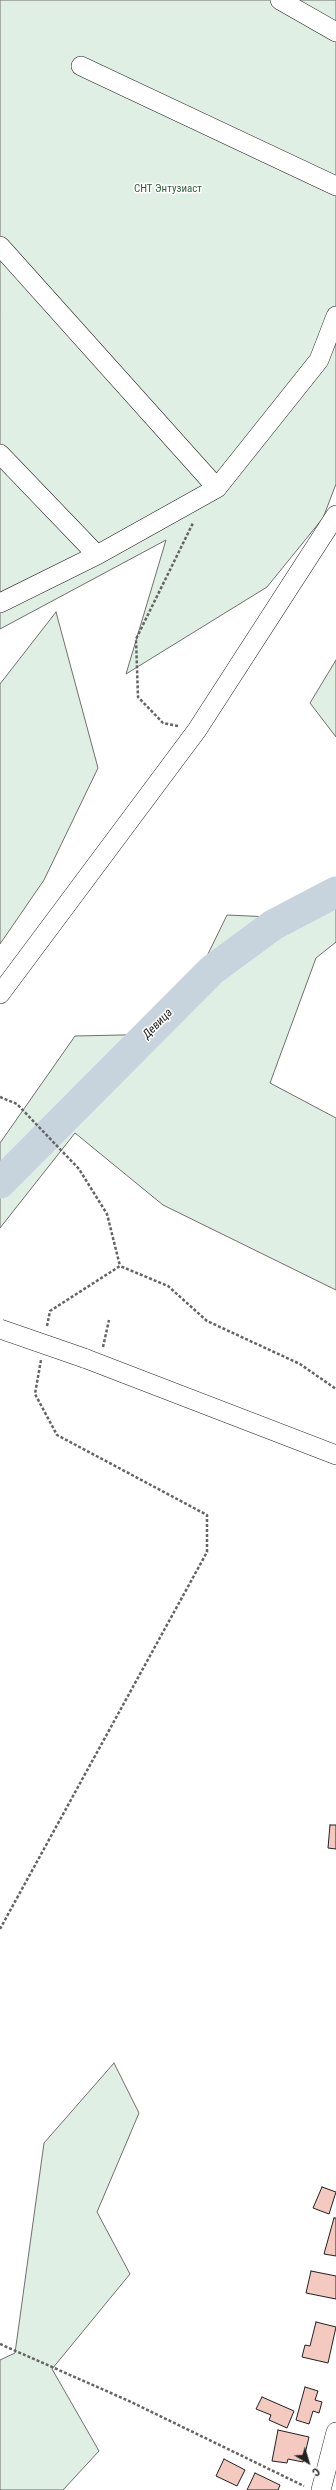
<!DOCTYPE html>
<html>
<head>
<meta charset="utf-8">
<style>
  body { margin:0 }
  #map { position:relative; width:336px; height:2490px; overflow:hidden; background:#fff; font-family:"Roboto Condensed",sans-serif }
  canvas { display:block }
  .north { position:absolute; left:288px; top:2442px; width:40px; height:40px; -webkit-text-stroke:3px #fff; paint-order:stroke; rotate:142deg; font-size:11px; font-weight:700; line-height:16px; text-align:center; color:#222 }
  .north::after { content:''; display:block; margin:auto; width:14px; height:18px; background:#222; clip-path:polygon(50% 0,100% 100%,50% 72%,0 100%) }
</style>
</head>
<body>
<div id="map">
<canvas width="336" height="2490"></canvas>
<div class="north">С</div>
</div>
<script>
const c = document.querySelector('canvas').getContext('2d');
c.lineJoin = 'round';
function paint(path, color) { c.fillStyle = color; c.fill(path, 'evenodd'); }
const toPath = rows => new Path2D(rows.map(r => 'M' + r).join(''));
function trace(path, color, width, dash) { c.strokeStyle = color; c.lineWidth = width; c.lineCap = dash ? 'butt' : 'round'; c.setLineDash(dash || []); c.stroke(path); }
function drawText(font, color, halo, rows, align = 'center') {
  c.font = font + ' "Roboto Condensed",sans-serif'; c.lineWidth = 3; c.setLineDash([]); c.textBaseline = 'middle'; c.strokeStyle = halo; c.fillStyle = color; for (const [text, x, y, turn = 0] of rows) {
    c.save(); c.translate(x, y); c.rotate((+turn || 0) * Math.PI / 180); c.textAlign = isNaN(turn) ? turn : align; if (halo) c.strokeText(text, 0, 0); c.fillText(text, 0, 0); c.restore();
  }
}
const green = toPath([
  [0,0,336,0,336,484,323,518,267,587,126,674,166,540,0,629,0,0],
  [56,612,98,768,44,880,0,944,0,684,56,612],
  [336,660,336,737,310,703,336,660],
  [336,897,336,942,316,958,270,1083,336,1118,336,1290,163,1205,75,1133,0,1228,0,1143,75,1036,169,1034,227,915,316,919,336,897],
  [114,2063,139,2113,97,2212,130,2274,52,2369,99,2451,63,2490,0,2490,0,2360,15,2353,44,2143,114,2063]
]);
const river = toPath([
  [0,1183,212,970,273,925,336,892]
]);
const building = toPath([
  [330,1825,336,1825,336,1849,328,1848,330,1825],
  [322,2187,336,2192,329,2214,313,2208,322,2187],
  [334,2218,336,2218,336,2256,324,2254,334,2218],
  [311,2271,336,2276,336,2299,306,2293,311,2271],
  [316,2322,336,2327,328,2363,302,2357,305,2345,310,2346,316,2322],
  [305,2387,318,2391,315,2400,322,2402,319,2413,313,2411,309,2424,296,2420,305,2387],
  [262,2397,294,2411,287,2428,269,2420,271,2415,256,2409,262,2397],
  [278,2430,309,2437,303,2462,288,2459,287,2463,272,2461,278,2430],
  [224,2459,245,2470,237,2486,216,2476,224,2459],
  [255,2473,280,2485,278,2490,247,2490,255,2473]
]);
const path = toPath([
  [178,726,163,723,138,697,136,639,193,523],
  [0,1097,17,1104,79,1169,107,1214,120,1266],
  [47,1326,50,1311,120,1266,168,1286,207,1321,300,1364,336,1389],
  [103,1347,109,1320],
  [0,1929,207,1552,207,1515,57,1435,35,1394,41,1360],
  [0,2344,129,2401,304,2486]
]);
const minor = toPath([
  [280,0,336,32],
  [81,66,336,186],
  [0,246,217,488],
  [0,454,97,555],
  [0,603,97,555,217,488,319,360,336,316],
  [0,994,197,730,336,515],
  [84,1358,336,1455],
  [321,2490,336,2432]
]);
const minorBridge = toPath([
  [0,1329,84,1358]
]);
const parkNames = [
  ["СНТ Энтузиаст",168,189]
];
const waterNames = [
  ["Девица",158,1024,-45]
];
paint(green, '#e0efe3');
trace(green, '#6f6f6f', 1);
trace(river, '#c7d3dd', 31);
paint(building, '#f3c9c0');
trace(building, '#222', 1);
trace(minor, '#222', 20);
trace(path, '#646464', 2.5, [3, 2]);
trace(minor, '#fff', 19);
trace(minorBridge, '#222', 20, []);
trace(minorBridge, '#fff', 19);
drawText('11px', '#2f5e38', '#fff', parkNames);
drawText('italic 12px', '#222', '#fff', waterNames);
</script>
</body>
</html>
